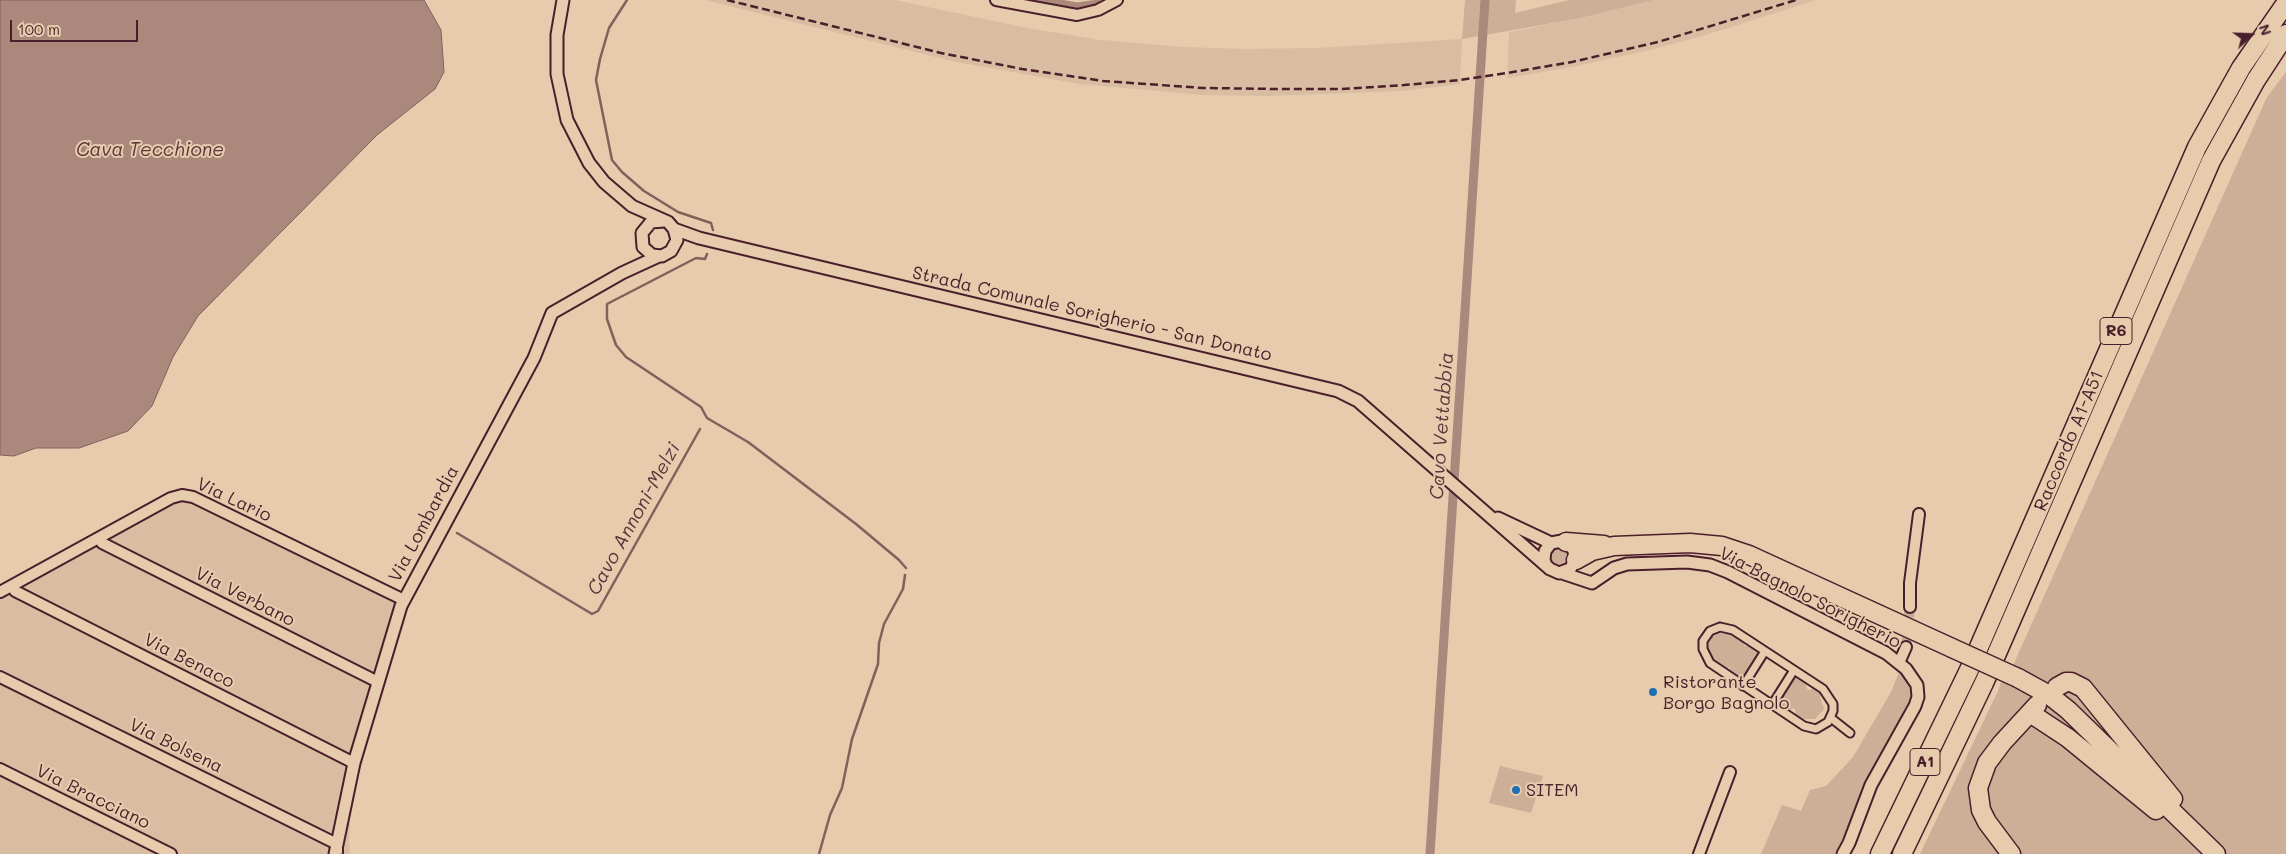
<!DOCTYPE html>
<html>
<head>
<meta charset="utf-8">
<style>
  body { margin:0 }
  #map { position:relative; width:2286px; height:854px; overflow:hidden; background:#e6cbad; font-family:Mali,sans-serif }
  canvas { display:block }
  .north { position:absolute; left:2226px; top:10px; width:50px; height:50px; -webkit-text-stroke:4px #e6cbad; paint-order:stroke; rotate:70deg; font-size:14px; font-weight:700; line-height:20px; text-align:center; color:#4a1f2b }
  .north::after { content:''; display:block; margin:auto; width:18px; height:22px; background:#4a1f2b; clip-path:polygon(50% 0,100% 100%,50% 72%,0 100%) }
  .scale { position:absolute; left:10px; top:20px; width:128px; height:22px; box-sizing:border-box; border:2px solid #4a1f2b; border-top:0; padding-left:6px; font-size:15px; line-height:18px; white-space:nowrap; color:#4a1f2b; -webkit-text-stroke:4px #e6cbad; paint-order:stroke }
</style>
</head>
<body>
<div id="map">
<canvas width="2286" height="854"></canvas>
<div class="north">N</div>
<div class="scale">100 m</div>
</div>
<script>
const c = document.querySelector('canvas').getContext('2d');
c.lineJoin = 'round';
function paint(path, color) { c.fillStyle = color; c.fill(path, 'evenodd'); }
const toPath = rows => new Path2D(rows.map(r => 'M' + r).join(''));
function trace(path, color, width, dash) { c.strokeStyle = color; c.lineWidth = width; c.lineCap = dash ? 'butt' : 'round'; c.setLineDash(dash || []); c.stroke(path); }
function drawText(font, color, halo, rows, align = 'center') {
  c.font = font + ' Mali,sans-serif'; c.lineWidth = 4; c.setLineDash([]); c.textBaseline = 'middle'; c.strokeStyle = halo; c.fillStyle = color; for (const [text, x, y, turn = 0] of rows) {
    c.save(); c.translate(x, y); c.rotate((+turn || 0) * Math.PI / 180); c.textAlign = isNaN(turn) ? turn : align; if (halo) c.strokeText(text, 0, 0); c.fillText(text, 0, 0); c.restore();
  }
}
const built = toPath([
  [705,0,895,0,1027,28,1101,40,1184,47,1245,49,1317,48,1462,39,1460,84,1402,91,1268,96,1202,95,1080,84,956,62],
  [1654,0,1816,0,1709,34,1658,48,1572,67,1507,78,1509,32,1581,18],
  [182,495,404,600,351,798,349,842,350,854,0,854,0,595]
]);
const green = toPath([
  [1465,0,1516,0,1515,13,1569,0,1654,0,1581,18,1462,39],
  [2286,72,2286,854,1920,854,1998,691,2003,677,2007,679,2267,97],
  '1550 557a10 10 0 1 1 20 0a10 10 0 1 1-20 0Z',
  [1731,630,1744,640,1744,646,1749,646,1750,644,1763,652,1742,684,1729,675,1730,667,1724,671,1710,662,1712,659,1708,651,1708,644,1711,637,1720,633,1729,634],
  [1900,670,1912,686,1912,700,1838,849,1834,854,1761,854,1782,805,1801,811,1810,790,1826,786,1853,757,1891,692],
  [1795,673,1808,682,1806,687,1808,690,1811,690,1814,686,1822,692,1820,696,1824,709,1815,719,1804,719,1802,723,1792,717,1796,713,1795,709,1793,708,1788,713,1773,704],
  [1500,766,1543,776,1531,813,1489,803]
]);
const water = toPath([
  [0,0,424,0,441,30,444,72,435,89,377,135,198,316,173,357,152,406,128,431,79,448,36,448,14,456,0,455,0,0]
]);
const stream = toPath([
  [627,0,609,28,600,59,596,80,612,160,622,172,644,191,678,212,711,223,713,230],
  [707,254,705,259,696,258,607,304,607,319,616,345,626,357,701,407,707,418,748,442,856,524,899,560,906,568],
  [457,533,592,614,598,611,700,429],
  [819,854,830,815,842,788,852,739,878,664,879,643,884,624,903,589,905,575]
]);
const canal = toPath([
  [1037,0,1077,7,1098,4],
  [1430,854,1485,0]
]);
const minorTunnel = toPath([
  [1906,647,1910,607]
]);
const pedestrian = toPath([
  [1720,627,1733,630,1823,689,1833,704,1833,711,1828,722,1816,729,1804,726,1710,663,1703,649,1703,641,1710,631,1720,627],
  [1743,686,1765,651],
  [1772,705,1794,670],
  [1831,718,1850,733]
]);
const minor = toPath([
  [996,0,1077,15,1098,10,1117,0],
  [99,538,102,543,378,682],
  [11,586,15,591,354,763],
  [0,592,171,498,182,495,193,497,404,600],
  [1910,607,1910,583,1919,514],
  [1899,663,1906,647],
  [0,677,337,844,337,852],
  [0,769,171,854],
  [1699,854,1730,772]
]);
const tertiary = toPath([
  [563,0,557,35,557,74,567,120,589,163,604,182,632,206,668,222,674,229,677,240,671,251,662,256,652,255,643,247,642,233,651,222,664,221],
  [674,229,699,238,1338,391,1358,401,1550,569,1559,573,1570,569,1576,560,1573,548,1562,541,1551,543,1545,551,1544,560,1546,565],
  [1498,518,1551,543],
  [1562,573,1592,583,1614,568,1627,564,1687,562,1710,565,1728,572,1886,653,1906,669,1917,685,1918,697,1915,706,1871,785,1849,843,1843,854],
  [335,854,354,763,401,606,534,358,552,313,622,273,659,256]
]);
const motorway = toPath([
  [1566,542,1604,545],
  [1576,560,1592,551,1614,546,1690,543,1722,546,1749,555,1952,648],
  [2018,678,2049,695,2068,710,2216,854],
  [2057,687,2066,682,2071,682,2083,688,2173,799],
  [2030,713,2068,738,2156,810],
  [1880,854,1969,670,2197,147,2241,68,2286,3],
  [1902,854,1984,683,2211,161,2256,80,2286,34],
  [2011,854,1987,822,1981,810,1978,788,1987,763,2002,743,2037,705]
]);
const rail = toPath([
  [727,0,941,53,1022,69,1103,81,1203,88,1276,89,1342,89,1404,85,1460,80,1507,73,1572,62,1658,42,1796,0]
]);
const motorwayBridge = toPath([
  [1952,648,2018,678]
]);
const markers = [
  [1653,692,5,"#1f6fb2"],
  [1516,790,5,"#1f6fb2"]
];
const shields = [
  [2116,331,32],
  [1925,762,30]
];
const shieldNames = [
  ["R6",2116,331],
  ["A1",1925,762]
];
const streetNames = [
  ["Strada Comunale Sorigherio - San Donato",1092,314,13],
  ["Raccordo A1-A51",2069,441,-67],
  ["Via Lario",234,500,25],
  ["Via Lombardia",424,524,-62],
  ["Via Verbano",245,597,27],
  ["Via Bagnolo Sorigherio",1810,598,27],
  ["Via Benaco",189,661,27],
  ["Via Bolsena",176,746,26],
  ["Via Bracciano",93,797,26]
];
const poiNames = [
  ["Ristorante",1663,682],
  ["Borgo Bagnolo",1663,703],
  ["SITEM",1526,790]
];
const waterNames = [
  ["Cava Tecchione",150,150],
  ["Cavo Vettabbia",1442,426,-86],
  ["Cavo Annoni-Melzi",634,519,-61]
];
paint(built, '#d9bda2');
paint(green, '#cdaf98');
paint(water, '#aa897c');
trace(water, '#845f5c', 1);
trace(stream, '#845f5c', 2.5);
trace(canal, '#aa897c', 9);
trace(minorTunnel, '#c7a993', 10, [10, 5]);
trace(pedestrian, '#4a1f2b', 11);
trace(minor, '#4a1f2b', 14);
trace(tertiary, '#4a1f2b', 15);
trace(motorway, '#4a1f2b', 21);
trace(pedestrian, '#e6cbad', 7);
trace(minor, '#e6cbad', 10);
trace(tertiary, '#e6cbad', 11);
trace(motorway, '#e6cbad', 18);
trace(rail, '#4a1f2b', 2.5, [8, 4]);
trace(motorwayBridge, '#4a1f2b', 21, []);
trace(motorwayBridge, '#e6cbad', 18);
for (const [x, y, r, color] of markers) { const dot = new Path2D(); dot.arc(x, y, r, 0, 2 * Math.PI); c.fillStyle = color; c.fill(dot); trace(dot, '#e6cbad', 2); }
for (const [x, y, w] of shields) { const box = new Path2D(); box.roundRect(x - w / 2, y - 13.5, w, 27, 4); c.fillStyle = '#e6cbad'; c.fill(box); trace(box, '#4a1f2b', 1); }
drawText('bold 16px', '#4a1f2b', null, shieldNames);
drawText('18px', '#4a1f2b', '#e6cbad', streetNames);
drawText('18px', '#4a1f2b', '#e6cbad', poiNames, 'left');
drawText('italic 19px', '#5d343b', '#e6cbad', waterNames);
</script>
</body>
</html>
